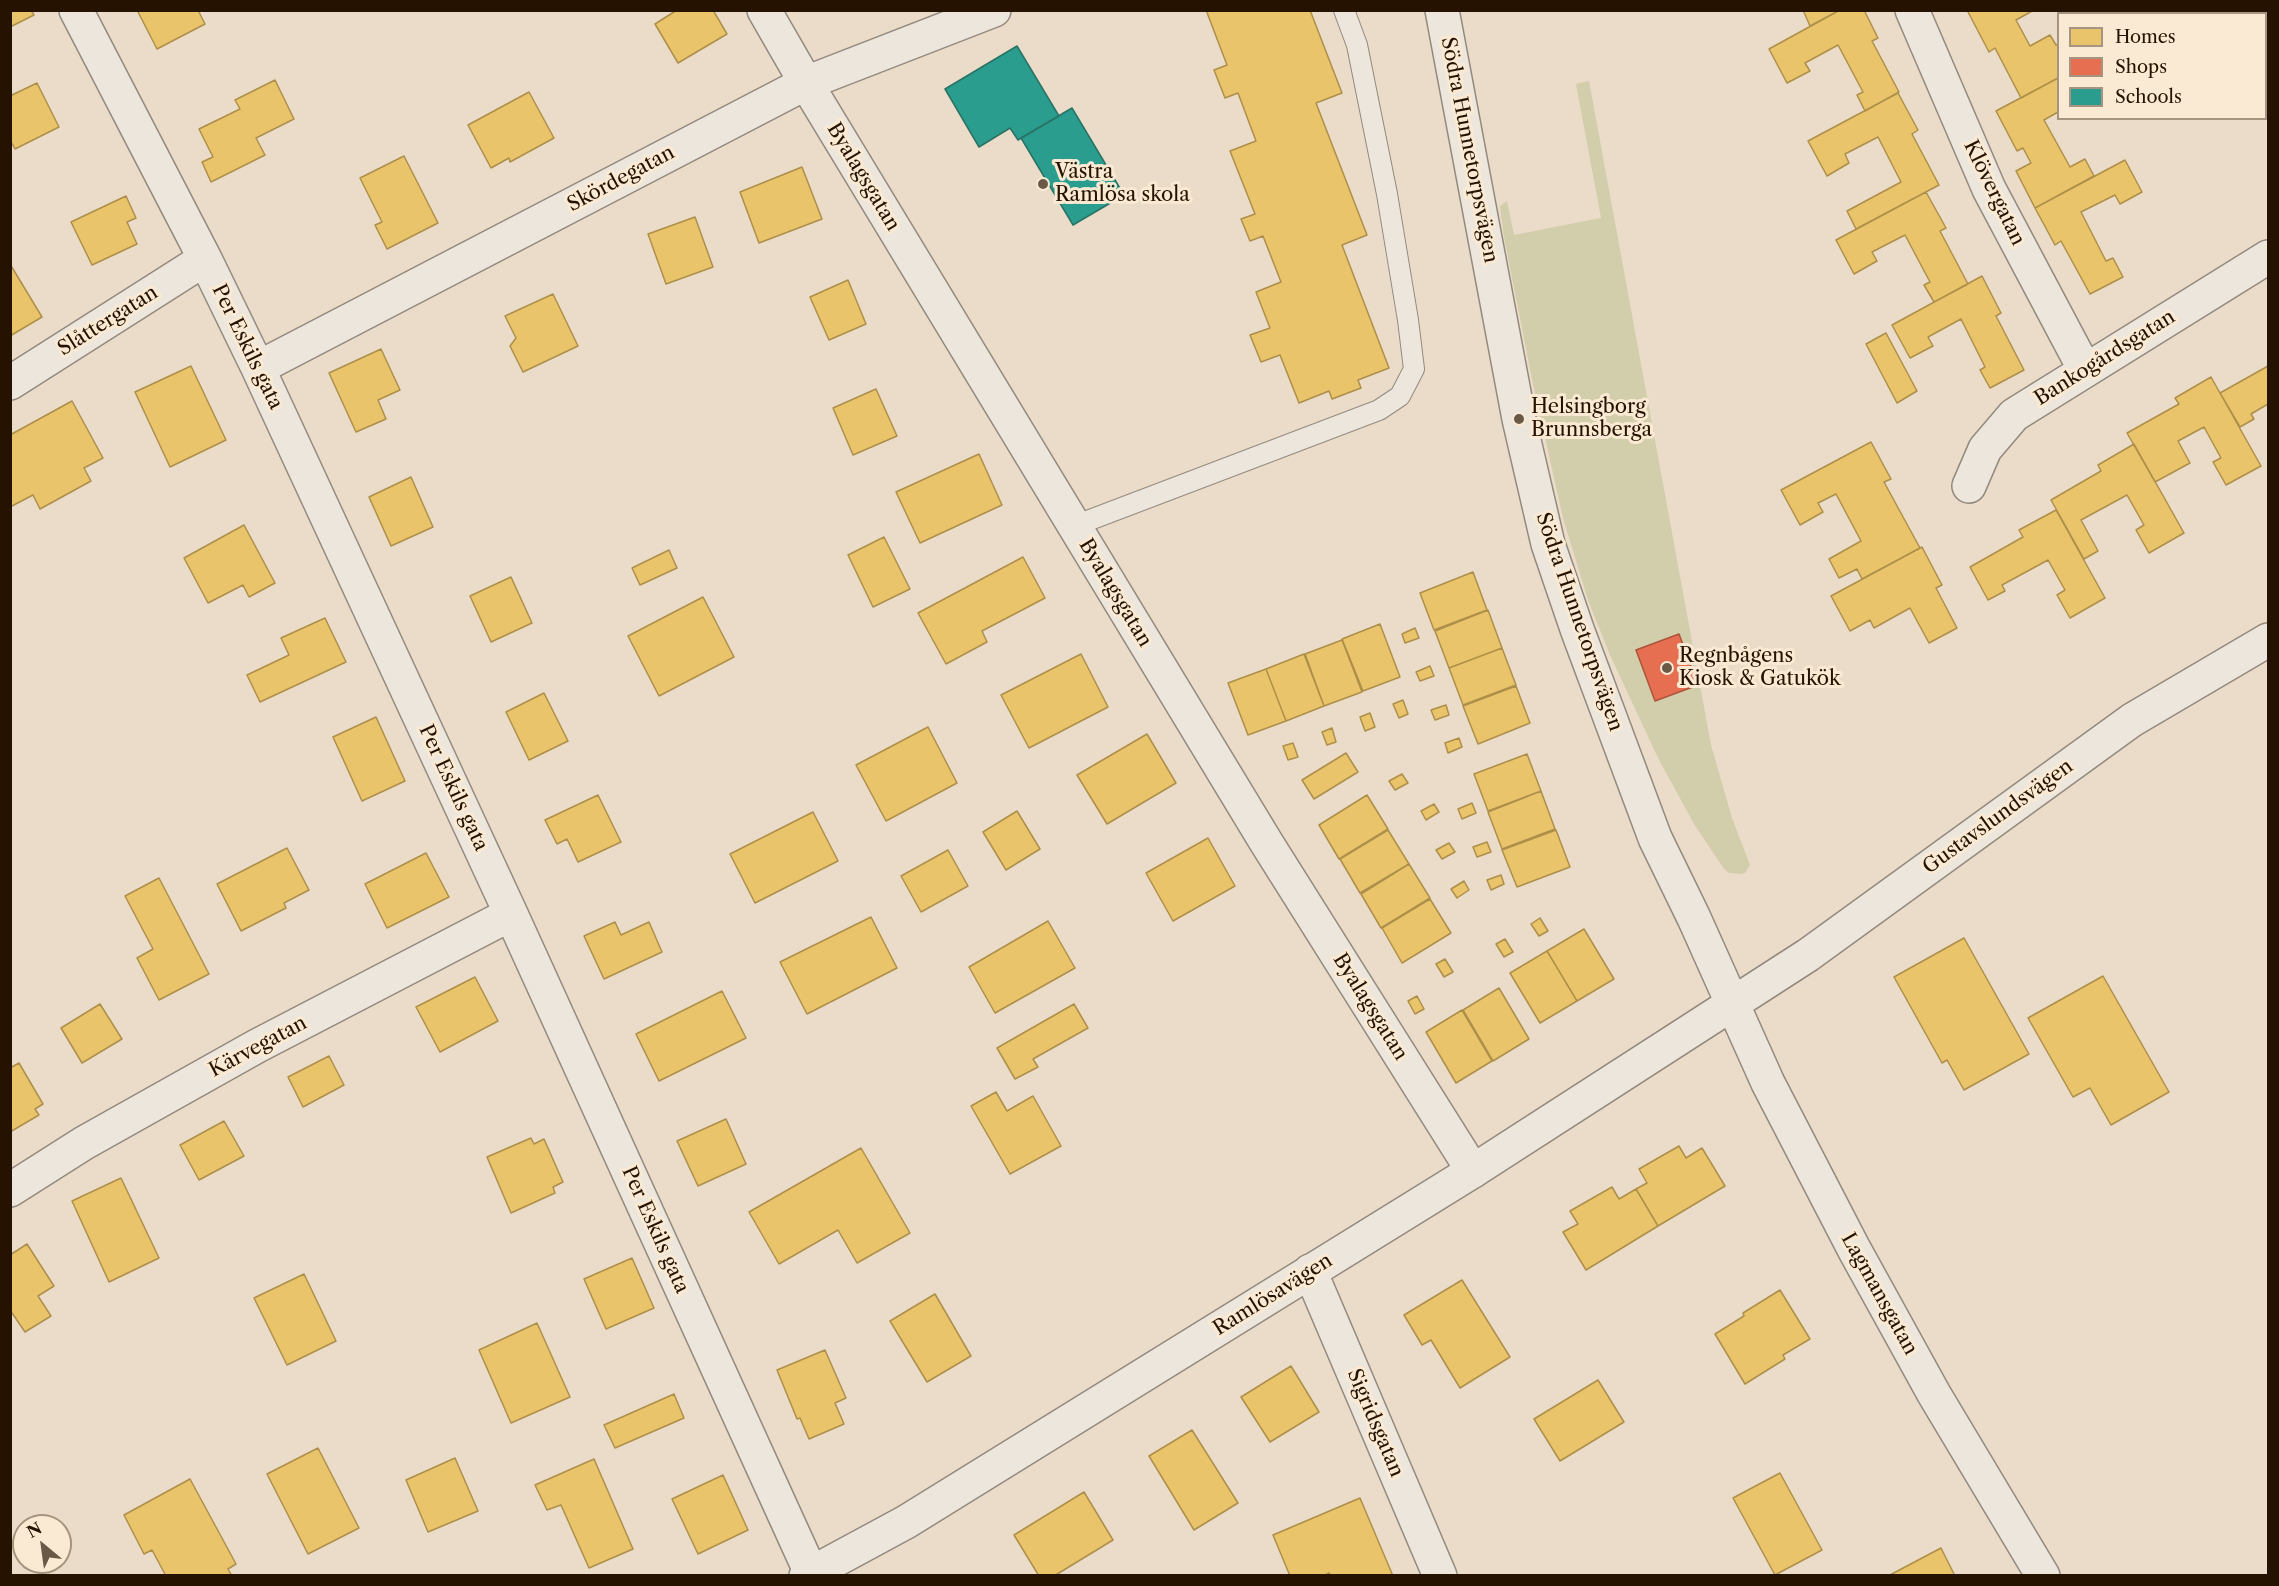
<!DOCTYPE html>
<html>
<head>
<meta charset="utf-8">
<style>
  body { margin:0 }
  #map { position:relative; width:2279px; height:1586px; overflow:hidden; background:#eadcc9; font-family:"Libre Caslon Text",serif }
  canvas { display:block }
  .frame { position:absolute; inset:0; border:12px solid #261201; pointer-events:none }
  .legend { position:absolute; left:2057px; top:12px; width:210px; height:108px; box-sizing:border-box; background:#faead3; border:2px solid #a5947f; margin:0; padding:8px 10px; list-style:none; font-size:18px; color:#261201 }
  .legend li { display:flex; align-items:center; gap:12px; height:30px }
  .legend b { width:30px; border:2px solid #a5947f }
  .north { position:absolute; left:12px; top:1514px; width:60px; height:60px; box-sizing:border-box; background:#faead3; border:2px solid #a5947f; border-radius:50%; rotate:331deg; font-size:16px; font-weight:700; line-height:24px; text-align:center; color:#261201 }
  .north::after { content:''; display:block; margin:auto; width:21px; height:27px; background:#6b5947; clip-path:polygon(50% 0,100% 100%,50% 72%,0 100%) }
</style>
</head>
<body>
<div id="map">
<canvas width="2279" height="1586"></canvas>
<div class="frame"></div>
<ul class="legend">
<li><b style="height:16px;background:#e9c46a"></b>Homes</li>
<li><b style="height:16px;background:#e76f51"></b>Shops</li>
<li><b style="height:16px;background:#2a9d8f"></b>Schools</li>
</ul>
<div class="north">N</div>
</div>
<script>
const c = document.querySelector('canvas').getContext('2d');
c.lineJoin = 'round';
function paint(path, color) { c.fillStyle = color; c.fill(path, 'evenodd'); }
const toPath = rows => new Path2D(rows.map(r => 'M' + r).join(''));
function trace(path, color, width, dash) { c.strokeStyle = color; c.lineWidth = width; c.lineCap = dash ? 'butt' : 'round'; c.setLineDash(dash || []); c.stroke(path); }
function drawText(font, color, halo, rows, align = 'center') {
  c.font = font + ' "Libre Caslon Text",serif'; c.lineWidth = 6; c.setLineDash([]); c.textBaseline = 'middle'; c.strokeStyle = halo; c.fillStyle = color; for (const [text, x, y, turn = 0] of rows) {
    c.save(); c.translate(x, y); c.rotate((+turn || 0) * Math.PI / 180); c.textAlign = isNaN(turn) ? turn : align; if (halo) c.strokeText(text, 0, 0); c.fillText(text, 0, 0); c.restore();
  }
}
const green = toPath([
  [1589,81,1711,745,1732,818,1750,865,1745,873,1740,874,1729,873,1724,869,1694,824,1658,758,1610,655,1588,600,1563,518,1532,379,1504,237,1500,206,1507,201,1514,235,1601,218,1576,84]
]);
const homes = toPath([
  [10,10,31,10,34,15,10,27,10,10],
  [137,10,198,10,205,24,157,49,137,10],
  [677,10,713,10,727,34,678,63,655,24,677,10],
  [1206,10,1310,10,1342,93,1316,103,1367,235,1342,245,1389,368,1358,380,1361,388,1332,399,1329,391,1299,403,1280,355,1261,362,1250,335,1270,328,1256,292,1281,282,1263,236,1250,241,1241,219,1255,214,1230,151,1256,141,1238,93,1225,98,1214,70,1227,65,1206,10],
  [1803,10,1840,10,1810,26,1803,10],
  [1840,10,1864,10,1878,38,1872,41,1899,92,1865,111,1857,95,1863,92,1838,45,1805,63,1810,71,1787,83,1769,49,1840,10],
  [1971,10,2034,10,2016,20,2030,46,2050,35,2056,45,2058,44,2058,78,2021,98,1995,48,1989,52,1968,12,1971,10],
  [2058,78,2058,112,2044,120,2070,167,2085,159,2094,176,2035,208,2016,171,2031,163,2023,148,2017,151,1996,111,2058,78],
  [275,80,294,119,256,138,265,155,211,182,202,162,213,157,199,129,240,109,235,100,275,80],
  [37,83,59,127,15,149,10,140,10,96,37,83],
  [529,92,554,138,510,162,509,158,491,168,468,125,529,92],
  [1898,93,1918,130,1912,134,1939,185,1856,229,1847,211,1901,182,1878,137,1845,154,1849,163,1827,176,1808,141,1898,93],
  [404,156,438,223,387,249,375,225,382,222,360,178,404,156],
  [2125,160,2142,192,2120,204,2115,195,2081,212,2106,261,2113,258,2123,277,2090,294,2061,241,2055,245,2035,208,2125,160],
  [802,167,822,219,759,243,740,192,802,167],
  [1926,192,1946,228,1940,231,1968,284,1934,302,1924,285,1930,282,1905,235,1872,252,1877,261,1854,274,1836,240,1926,192],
  [126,196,136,218,127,222,137,244,92,265,71,222,126,196],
  [695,217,713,267,666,284,648,234,695,217],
  [10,264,42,317,10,336,10,264],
  [1982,276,2001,313,1996,316,2024,370,1990,388,1980,370,1985,367,1961,319,1928,337,1933,346,1910,358,1892,325,1982,276],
  [848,280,866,324,829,340,810,297,848,280],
  [553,294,578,346,523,372,510,346,516,338,505,316,553,294],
  [1886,333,1917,391,1897,403,1866,344,1886,333],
  [381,349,400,390,378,400,386,419,356,432,329,373,381,349],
  [191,366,226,440,170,467,135,392,191,366],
  [2268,366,2268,404,2251,414,2254,419,2240,427,2220,393,2268,366],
  [2211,377,2261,466,2226,485,2213,462,2221,458,2204,427,2178,441,2190,463,2155,482,2127,433,2179,404,2175,398,2211,377],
  [876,389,897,436,853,455,833,408,876,389],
  [72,401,103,458,84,468,91,481,40,509,33,495,10,507,10,435,72,401],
  [1871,442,1891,479,1884,482,1920,548,1862,579,1857,569,1839,578,1829,559,1861,541,1836,494,1818,503,1823,512,1800,525,1781,490,1871,442],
  [2134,444,2184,533,2149,553,2136,530,2144,525,2127,495,2081,520,2098,551,2084,559,2051,500,2101,471,2098,465,2134,444],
  [979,454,1002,505,920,543,896,492,979,454],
  [411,477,433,527,391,546,369,497,411,477],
  [2056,510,2105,598,2070,618,2057,595,2065,590,2048,560,2002,585,2005,591,1988,600,1970,567,2023,537,2019,530,2056,510],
  [244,525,275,583,249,597,243,585,208,603,184,558,244,525],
  [884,537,910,589,873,607,848,555,884,537],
  [1922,547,1942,585,1936,588,1957,628,1929,643,1910,608,1874,628,1870,620,1850,631,1831,596,1922,547],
  [669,550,677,568,640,585,632,568,669,550],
  [1023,557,1045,598,982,631,987,642,946,664,918,613,1023,557],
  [1473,572,1487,610,1434,630,1420,593,1473,572],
  [511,577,532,623,491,642,470,596,511,577],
  [703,597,734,657,659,696,628,636,703,597],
  [1488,610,1502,648,1449,668,1435,631,1488,610],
  [325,618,346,662,260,702,247,675,289,655,281,638,325,618],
  [1380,624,1400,677,1363,691,1342,639,1380,624],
  [1415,628,1419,638,1405,643,1402,634,1415,628],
  [1342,640,1362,692,1324,706,1305,654,1342,640],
  [1502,648,1516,685,1463,705,1449,668,1502,648],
  [1081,654,1108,707,1029,748,1001,695,1081,654],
  [1304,654,1324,706,1286,721,1266,669,1304,654],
  [1430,666,1434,676,1420,681,1416,672,1430,666],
  [1266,669,1286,721,1248,735,1228,683,1266,669],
  [1516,686,1530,723,1478,744,1463,706,1516,686],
  [544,693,568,741,529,760,506,712,544,693],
  [1403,700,1408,714,1399,718,1393,704,1403,700],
  [1446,705,1449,715,1435,720,1431,710,1446,705],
  [1370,713,1375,727,1365,731,1360,717,1370,713],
  [376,717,405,781,362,801,333,737,376,717],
  [928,727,957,783,886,821,856,765,928,727],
  [1332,728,1336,742,1327,745,1322,732,1332,728],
  [1147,734,1176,783,1107,824,1077,775,1147,734],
  [1459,738,1462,747,1448,753,1445,743,1459,738],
  [1293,743,1298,757,1288,760,1283,746,1293,743],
  [1346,753,1358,772,1314,799,1302,780,1346,753],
  [1527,754,1541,791,1488,811,1474,774,1527,754],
  [1402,774,1408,783,1395,790,1389,781,1402,774],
  [1541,791,1555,829,1502,849,1488,812,1541,791],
  [598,795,621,842,578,862,567,839,557,844,545,820,598,795],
  [1367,795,1388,829,1339,859,1319,825,1367,795],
  [1472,803,1476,813,1462,819,1458,809,1472,803],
  [1434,804,1439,812,1426,820,1421,811,1434,804],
  [1017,811,1040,849,1006,870,983,832,1017,811],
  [813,812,838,861,755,903,730,854,813,812],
  [1388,830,1409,864,1360,893,1340,859,1388,830],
  [1556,830,1570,867,1517,887,1502,850,1556,830],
  [1208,838,1235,886,1173,921,1146,873,1208,838],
  [1487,842,1491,852,1477,857,1473,847,1487,842],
  [1449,843,1455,852,1442,859,1436,850,1449,843],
  [287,848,309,890,284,903,286,908,241,931,217,884,287,848],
  [948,850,968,886,921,912,901,876,948,850],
  [426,853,449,897,387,928,365,884,426,853],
  [1409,864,1430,898,1381,928,1361,894,1409,864],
  [1501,875,1504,884,1491,890,1487,880,1501,875],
  [159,878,209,974,159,1000,137,958,153,949,125,896,159,878],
  [1464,881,1469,890,1457,898,1451,889,1464,881],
  [1430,899,1451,933,1402,963,1382,928,1430,899],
  [871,917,897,968,807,1014,780,962,871,917],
  [1540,918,1548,931,1539,936,1531,924,1540,918],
  [1048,921,1075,968,995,1013,969,967,1048,921],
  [615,922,621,935,649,922,662,952,604,979,584,936,615,922],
  [1584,929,1614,979,1577,1001,1547,951,1584,929],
  [1964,938,2029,1054,1964,1090,1947,1060,1942,1063,1894,977,1964,938],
  [1505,939,1513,952,1504,957,1496,944,1505,939],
  [1547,951,1577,1001,1540,1023,1510,973,1547,951],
  [1445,959,1453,972,1444,977,1436,964,1445,959],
  [2103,976,2169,1092,2111,1125,2090,1088,2073,1097,2028,1018,2103,976],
  [475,977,498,1021,440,1052,416,1007,475,977],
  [1499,988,1529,1039,1493,1061,1463,1010,1499,988],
  [722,991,746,1038,659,1081,636,1034,722,991],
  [1417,996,1424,1009,1415,1014,1408,1001,1417,996],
  [100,1004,122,1039,82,1063,61,1028,100,1004],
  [1074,1004,1088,1028,1033,1059,1038,1067,1015,1079,997,1048,1074,1004],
  [1462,1010,1492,1061,1456,1083,1426,1032,1462,1010],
  [329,1056,344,1085,303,1107,288,1077,329,1056],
  [19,1063,43,1104,35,1109,39,1115,10,1132,10,1068,19,1063],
  [996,1092,1007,1111,1033,1096,1061,1146,1010,1174,971,1106,996,1092],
  [726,1119,746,1164,698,1186,677,1141,726,1119],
  [224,1121,244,1156,199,1180,180,1145,224,1121],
  [531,1138,534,1144,544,1139,563,1182,553,1187,555,1193,511,1213,487,1157,531,1138],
  [1679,1146,1686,1158,1702,1148,1725,1186,1658,1226,1636,1189,1647,1183,1639,1169,1679,1146],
  [861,1148,910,1233,857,1263,838,1230,779,1264,749,1212,861,1148],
  [121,1178,159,1258,109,1282,72,1201,121,1178],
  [1612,1187,1619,1199,1636,1189,1658,1226,1586,1270,1563,1232,1578,1224,1570,1211,1612,1187],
  [27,1244,54,1286,38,1296,51,1316,25,1332,10,1310,10,1255,27,1244],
  [632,1258,654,1308,606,1329,584,1279,632,1258],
  [304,1274,336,1341,287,1365,254,1298,304,1274],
  [1462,1280,1510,1357,1460,1388,1431,1340,1422,1345,1404,1315,1462,1280],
  [1780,1290,1810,1339,1783,1355,1785,1359,1745,1384,1715,1334,1744,1316,1743,1313,1780,1290],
  [935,1294,971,1356,927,1382,890,1321,935,1294],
  [537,1323,570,1397,511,1423,479,1350,537,1323],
  [825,1350,846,1398,835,1403,844,1424,809,1439,800,1418,797,1419,777,1370,825,1350],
  [1291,1366,1319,1412,1270,1442,1241,1397,1291,1366],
  [1598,1380,1624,1422,1560,1461,1534,1419,1598,1380],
  [674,1394,684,1418,615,1448,604,1425,674,1394],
  [1192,1430,1238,1503,1194,1530,1149,1456,1192,1430],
  [318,1448,359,1528,308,1554,267,1474,318,1448],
  [455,1458,478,1511,428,1532,406,1480,455,1458],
  [594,1459,633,1549,589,1568,561,1505,547,1510,535,1485,594,1459],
  [1780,1473,1822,1550,1775,1575,1733,1498,1780,1473],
  [723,1475,748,1530,698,1554,672,1499,723,1475],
  [190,1479,236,1564,228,1569,232,1576,166,1576,152,1550,144,1554,124,1515,190,1479],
  [1084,1492,1113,1540,1054,1576,1039,1576,1014,1535,1084,1492],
  [1360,1498,1393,1576,1331,1576,1329,1573,1323,1576,1290,1576,1273,1535,1360,1498],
  [1941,1548,1955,1576,1888,1576,1941,1548]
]);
const shops = toPath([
  [1679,634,1698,685,1655,701,1636,650,1679,634]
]);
const schools = toPath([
  [1017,46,1059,116,1018,140,1010,128,979,147,945,89,1017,46],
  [1072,108,1124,195,1073,225,1021,138,1072,108]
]);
const service = toPath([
  [1074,526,1379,410,1400,396,1414,369,1408,320,1387,194,1357,45,1344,10]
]);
const minor = toPath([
  [76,10,205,259,258,368,511,914,811,1573],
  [764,10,806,83,1266,842,1473,1171],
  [1912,10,1989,189,2085,370],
  [258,368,806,83,994,10],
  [10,383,205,259],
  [1969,486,1985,449,2014,415,2268,257],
  [10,1190,84,1143,257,1046,511,914],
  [1310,1271,1440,1576]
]);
const tertiary = toPath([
  [1442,10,1519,419,1548,544,1577,629,1655,838,1694,918,1768,1083,1854,1249,1934,1394,2043,1576],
  [806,1576,906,1522,1473,1171,1808,955,2132,720,2268,640]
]);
const markers = [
  [1043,184,6,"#6b5947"],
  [1519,419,6,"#6b5947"],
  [1667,668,6,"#6b5947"]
];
const streetNames = [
  ["Södra Hunnetorpsvägen",1469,150,79],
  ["Byalagsgatan",863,177,59],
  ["Skördegatan",621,179,-28],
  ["Klövergatan",1994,193,64],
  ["Slåttergatan",108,321,-32],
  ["Per Eskils gata",247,347,64],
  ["Bankogårdsgatan",2105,358,-32],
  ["Byalagsgatan",1115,593,59],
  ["Södra Hunnetorpsvägen",1579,622,71],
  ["Per Eskils gata",453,788,65],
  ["Gustavslundsvägen",1998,817,-36],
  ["Byalagsgatan",1370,1007,58],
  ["Kärvegatan",258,1047,-28],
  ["Per Eskils gata",655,1230,66],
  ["Lagmansgatan",1879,1294,61],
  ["Ramlösavägen",1273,1295,-32],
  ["Sigridsgatan",1375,1423,67]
];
const poiNames = [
  ["Västra",1055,172],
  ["Ramlösa skola",1055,195],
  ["Helsingborg",1531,407],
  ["Brunnsberga",1531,430],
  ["Regnbågens",1679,656],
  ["Kiosk & Gatukök",1679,679]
];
paint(green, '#d2cdaa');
paint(homes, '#e9c46a');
trace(homes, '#ae8f4a', 1.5);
paint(shops, '#e76f51');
trace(shops, '#ad5339', 1.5);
paint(schools, '#2a9d8f');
trace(schools, '#297364', 1.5);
trace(service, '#93897d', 22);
trace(minor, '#93897d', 36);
trace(tertiary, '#93897d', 36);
trace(service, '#ede6dd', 20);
trace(minor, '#ede6dd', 33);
trace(tertiary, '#ede6dd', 33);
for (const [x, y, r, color] of markers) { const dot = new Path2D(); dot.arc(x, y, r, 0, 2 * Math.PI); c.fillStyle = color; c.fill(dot); trace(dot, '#faead3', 2); }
drawText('20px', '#261201', '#faead3', streetNames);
drawText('20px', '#261201', '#faead3', poiNames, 'left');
</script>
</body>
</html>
